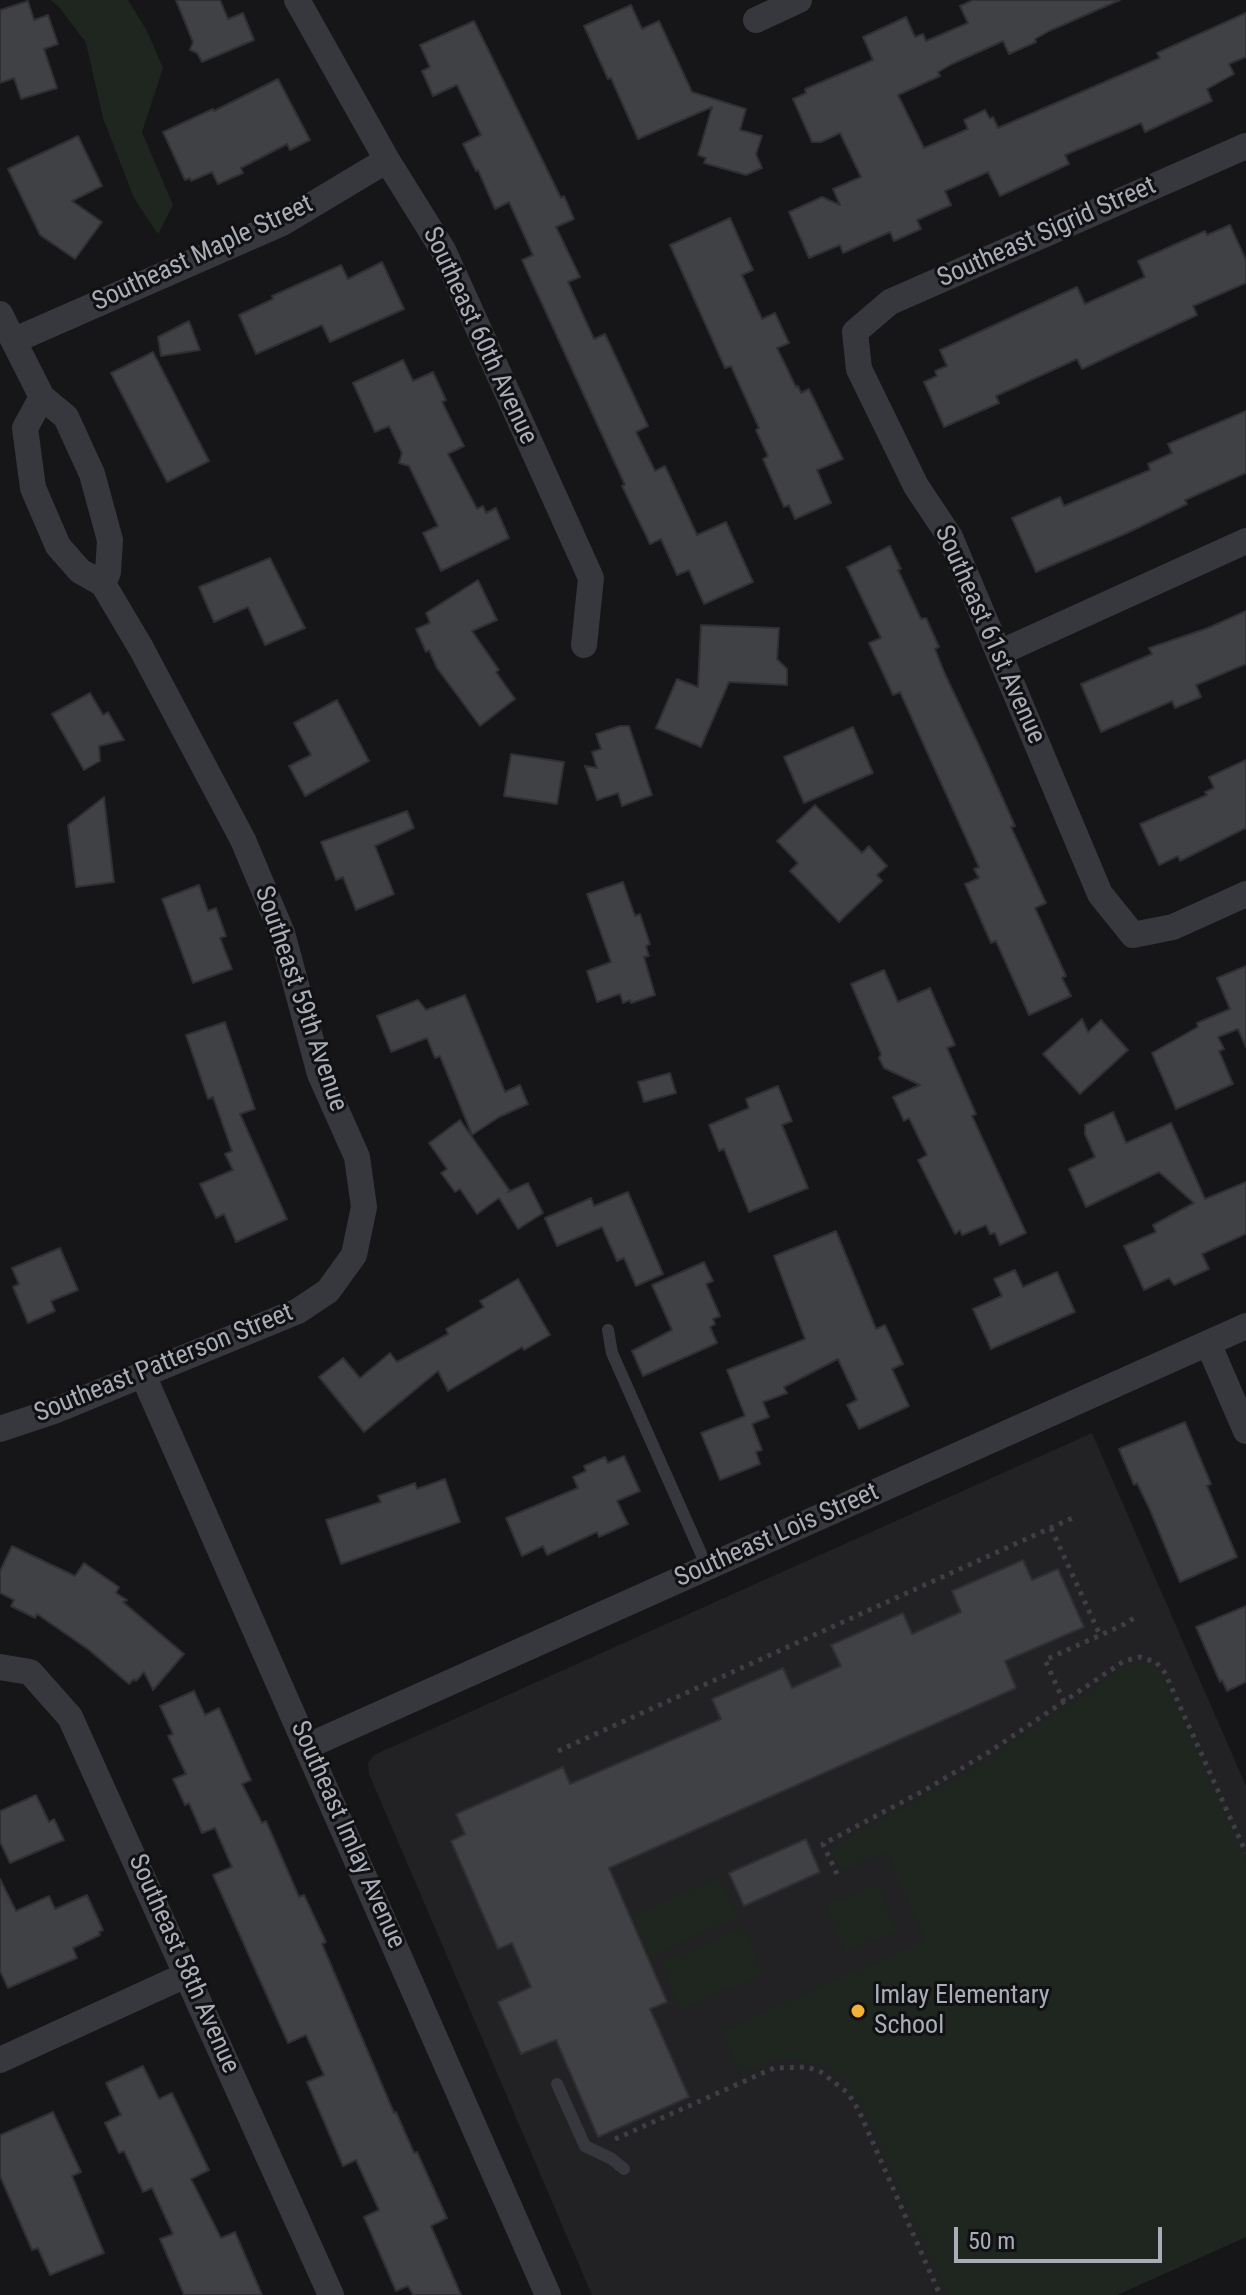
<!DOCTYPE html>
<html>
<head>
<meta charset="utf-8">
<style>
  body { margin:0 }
  #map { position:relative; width:1246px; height:2295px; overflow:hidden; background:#161618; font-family:"Roboto Condensed",sans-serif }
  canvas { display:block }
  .scale { position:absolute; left:954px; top:2227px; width:208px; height:36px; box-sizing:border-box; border:4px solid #a8adb8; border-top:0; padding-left:10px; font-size:24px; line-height:28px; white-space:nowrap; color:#a8adb8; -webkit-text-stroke:6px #111113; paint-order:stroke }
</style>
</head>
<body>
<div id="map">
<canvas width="1246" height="2295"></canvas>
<div class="scale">50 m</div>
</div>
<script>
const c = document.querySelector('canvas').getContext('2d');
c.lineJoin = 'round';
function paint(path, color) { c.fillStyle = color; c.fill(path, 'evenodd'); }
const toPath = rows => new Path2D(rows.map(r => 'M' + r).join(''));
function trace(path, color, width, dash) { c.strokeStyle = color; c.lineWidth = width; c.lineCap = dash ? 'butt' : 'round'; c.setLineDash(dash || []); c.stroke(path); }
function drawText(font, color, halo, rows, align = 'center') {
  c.font = font + ' "Roboto Condensed",sans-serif'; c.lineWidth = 6; c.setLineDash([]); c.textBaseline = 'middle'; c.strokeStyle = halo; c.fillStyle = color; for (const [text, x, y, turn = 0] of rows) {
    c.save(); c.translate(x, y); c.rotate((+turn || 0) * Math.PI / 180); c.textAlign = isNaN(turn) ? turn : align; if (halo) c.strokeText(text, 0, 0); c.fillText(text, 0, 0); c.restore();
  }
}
const built = toPath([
  [1092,1433,1246,1786,1246,2237,1117,2295,592,2295,369,1774,368,1763,374,1755]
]);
const green = toPath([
  [51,0,128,0,147,31,163,68,142,132,173,205,158,234,134,198,103,118,86,43,60,8],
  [1134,1663,1148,1664,1156,1669,1168,1686,1246,1862,1246,2237,1117,2295,948,2295,860,2102,843,2080,823,2067,804,2061,787,2059,770,2061,740,2074,721,2031,925,1940,886,1852,841,1872,830,1848,961,1776,1079,1699,1118,1671],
  [719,1877,738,1917,650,1957,632,1916],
  [876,1883,897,1930,846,1953,825,1906],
  [743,1927,763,1973,681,2010,661,1963]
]);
const building = toPath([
  [176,0,220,0,228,19,243,13,254,40,202,62,197,53,190,50,193,42,176,0],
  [973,0,1120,0,1049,31,1035,39,1036,42,1009,54,1003,41,952,64,938,72,940,76,898,95,924,148,968,129,964,120,985,110,990,119,993,117,998,128,1160,58,1157,53,1246,13,1246,57,1229,64,1234,74,1207,89,1212,101,1173,119,1145,132,1141,123,1065,155,1069,164,1000,196,988,172,945,191,951,205,917,220,921,229,894,241,890,232,843,253,840,245,809,258,789,212,822,197,840,205,833,189,861,177,840,133,821,142,812,142,793,99,806,93,805,89,873,60,863,37,906,17,915,37,923,34,926,41,968,23,960,6,973,0],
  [28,1,34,20,48,15,58,44,44,49,57,88,21,99,14,78,0,83,0,10,28,1],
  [631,5,642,29,659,21,692,92,746,109,740,130,762,136,756,154,762,168,746,175,704,163,706,158,698,155,712,107,638,139,611,78,608,79,584,26,631,5],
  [474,21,561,198,564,196,574,219,556,227,580,277,568,282,594,339,605,334,648,426,636,432,655,471,665,466,697,535,726,522,753,582,704,604,689,570,677,575,661,539,650,544,622,486,625,485,522,260,533,255,509,202,495,209,478,170,476,171,463,144,481,135,457,85,433,96,422,71,430,67,420,45,474,21],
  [278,79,310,140,290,150,287,144,241,168,243,173,218,184,212,172,191,181,190,178,185,180,163,132,213,109,214,111,278,79],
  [78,136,102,186,72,201,102,222,75,259,40,235,8,169,78,136],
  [730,218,753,270,742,275,762,319,775,313,789,343,777,348,796,387,798,386,801,393,809,389,843,459,817,470,831,503,795,519,789,505,784,507,763,459,768,456,756,430,759,428,731,366,725,368,670,245,730,218],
  [1230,225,1246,260,1246,283,1193,306,1197,315,1082,369,1077,359,996,396,999,403,944,427,924,382,937,376,935,371,947,366,940,350,1077,287,1085,304,1145,277,1138,261,1205,231,1207,235,1230,225],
  [382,262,404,309,330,342,322,325,256,354,239,315,273,299,272,296,341,265,348,279,382,262],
  [189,321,200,350,161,356,158,337,189,321],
  [153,352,209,461,167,482,111,373,153,352],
  [403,360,413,381,433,372,446,400,442,402,464,446,448,454,477,509,483,506,486,513,496,508,509,538,441,571,423,533,438,526,409,466,399,463,402,453,389,426,375,432,353,383,403,360],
  [1246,411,1246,473,1185,500,1187,504,1127,533,1036,572,1012,518,1060,497,1064,506,1150,470,1148,464,1172,453,1168,444,1246,411],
  [890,546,901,569,898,570,921,619,926,618,939,647,935,649,944,672,982,752,1015,826,1011,827,1046,903,1035,908,1066,976,1062,978,1071,996,1029,1015,996,941,991,943,965,884,979,878,974,869,979,867,900,692,893,695,869,643,881,638,847,567,890,546],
  [270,558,305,628,265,645,248,607,214,622,199,587,270,558],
  [478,580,497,620,472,631,499,670,496,672,515,699,480,726,437,668,429,650,426,652,416,629,430,623,426,613,478,580],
  [1246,611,1246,664,1196,685,1201,697,1175,708,1172,701,1101,732,1081,684,1152,654,1149,648,1208,628,1246,611],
  [701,625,779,628,777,659,787,669,787,685,729,682,701,747,656,728,677,679,698,687,701,625],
  [90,693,103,715,108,712,124,740,99,746,100,761,84,770,52,714,90,693],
  [337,700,369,761,305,796,289,766,311,755,294,723,337,700],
  [620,726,629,726,652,795,622,806,618,793,597,800,585,766,597,768,592,752,601,749,596,734,620,726],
  [853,727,873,773,804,803,784,757,853,727],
  [511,754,564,762,557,804,504,796,511,754],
  [1246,760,1246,828,1180,861,1178,856,1159,865,1140,824,1207,795,1205,792,1214,788,1209,777,1246,760],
  [104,797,114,882,76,887,68,825,104,797],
  [815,805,862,853,869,846,887,866,877,875,882,881,839,922,790,871,798,863,777,841,815,805],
  [407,811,414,828,375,846,394,894,356,910,343,877,336,880,321,842,407,811],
  [623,882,635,916,640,914,650,944,646,946,649,956,644,957,655,995,631,1003,630,1000,623,1003,620,994,597,1002,587,971,611,962,587,894,623,882],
  [199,885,208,911,216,908,226,936,220,938,232,969,193,983,162,899,199,885],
  [1246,966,1246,1047,1238,1029,1218,1037,1224,1049,1219,1051,1233,1084,1176,1109,1152,1053,1198,1027,1197,1023,1230,1009,1217,978,1246,966],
  [884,970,898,1002,930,988,955,1045,947,1048,976,1114,972,1116,1026,1233,1000,1245,995,1233,990,1234,986,1225,962,1235,960,1230,955,1234,918,1160,927,1155,909,1118,904,1121,893,1097,920,1085,884,1068,879,1058,881,1054,851,984,884,970],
  [465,995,505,1092,520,1085,528,1104,499,1117,472,1135,440,1056,435,1058,427,1038,391,1052,377,1016,418,1000,426,1010,465,995],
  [1082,1019,1088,1032,1101,1020,1128,1050,1080,1094,1043,1054,1082,1019],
  [225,1022,255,1109,240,1114,287,1219,236,1242,224,1214,216,1218,200,1184,233,1170,225,1154,232,1151,213,1097,208,1099,186,1035,225,1022],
  [670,1073,676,1093,644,1102,638,1082,670,1073],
  [778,1086,792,1121,782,1125,808,1188,749,1212,724,1149,719,1151,709,1125,749,1108,746,1099,778,1086],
  [1113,1112,1126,1143,1171,1123,1205,1199,1246,1182,1246,1234,1202,1254,1209,1269,1174,1285,1169,1278,1144,1290,1124,1246,1156,1232,1153,1225,1194,1203,1159,1172,1086,1207,1069,1169,1095,1157,1085,1134,1085,1125,1113,1112],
  [460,1120,510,1191,508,1192,528,1183,543,1213,518,1229,499,1198,477,1214,460,1189,455,1192,441,1173,447,1169,429,1143,460,1120],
  [628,1192,663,1274,636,1286,624,1258,617,1261,602,1227,557,1246,545,1218,591,1198,594,1206,628,1192],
  [836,1231,876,1329,885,1325,903,1364,892,1369,909,1406,859,1429,847,1405,857,1400,838,1359,784,1387,787,1393,763,1402,769,1417,752,1424,762,1450,756,1452,760,1464,720,1480,701,1433,745,1416,727,1370,805,1339,774,1256,836,1231],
  [60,1248,78,1290,51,1301,55,1311,28,1323,13,1287,19,1284,12,1268,60,1248],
  [704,1262,713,1281,706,1284,720,1316,713,1319,715,1324,710,1327,717,1343,643,1376,632,1351,672,1330,652,1285,704,1262],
  [1015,1270,1023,1287,1057,1272,1075,1312,991,1349,973,1309,1002,1296,994,1279,1015,1270],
  [518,1279,550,1335,524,1350,522,1347,448,1391,438,1371,364,1432,319,1377,343,1358,360,1378,390,1353,397,1362,448,1334,446,1329,484,1307,480,1301,518,1279],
  [1185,1422,1211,1484,1207,1486,1237,1557,1180,1582,1150,1510,1137,1483,1134,1485,1119,1449,1185,1422],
  [624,1456,640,1491,617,1501,628,1524,599,1537,597,1532,547,1555,543,1546,522,1556,506,1518,578,1488,573,1477,586,1471,584,1466,605,1457,608,1463,624,1456],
  [445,1479,460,1522,341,1564,326,1520,381,1502,378,1496,415,1483,417,1489,445,1479],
  [12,1546,75,1576,84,1563,119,1587,116,1593,127,1600,123,1602,184,1654,153,1690,144,1672,136,1681,134,1679,129,1684,89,1650,37,1614,35,1618,11,1606,14,1600,0,1593,0,1571,12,1546],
  [1023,1560,1032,1580,1058,1569,1084,1627,1005,1661,1016,1688,609,1868,667,2002,650,2009,689,2097,598,2137,556,2040,521,2054,498,2002,531,1987,512,1943,498,1949,451,1841,465,1834,456,1814,563,1767,570,1784,721,1719,712,1699,783,1668,792,1688,841,1666,831,1645,903,1613,912,1634,961,1612,952,1591,1023,1560],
  [1246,1606,1246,1682,1227,1691,1222,1680,1220,1682,1196,1627,1246,1606],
  [194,1691,205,1715,219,1708,251,1780,242,1784,262,1823,266,1821,299,1897,304,1895,326,1942,322,1944,394,2113,396,2112,414,2153,417,2152,447,2218,431,2226,461,2295,413,2295,408,2286,396,2291,364,2217,379,2210,356,2160,343,2166,307,2082,324,2075,306,2035,288,2043,213,1875,232,1867,215,1828,202,1833,189,1803,185,1805,173,1779,186,1774,168,1736,173,1734,160,1706,194,1691],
  [36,1795,49,1822,54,1819,64,1840,10,1863,0,1842,0,1811,36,1795],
  [806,1839,820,1872,744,1906,729,1873,806,1839],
  [0,1879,16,1911,49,1896,55,1909,87,1895,103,1930,99,1932,100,1935,73,1948,77,1958,8,1988,0,1971,0,1879],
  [143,2066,159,2099,172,2093,209,2170,191,2179,221,2238,235,2232,262,2295,184,2295,160,2239,173,2234,152,2188,143,2192,124,2151,119,2153,105,2123,121,2115,106,2083,143,2066],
  [53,2112,81,2172,72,2176,104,2253,50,2275,38,2248,32,2250,0,2176,0,2135,53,2112]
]);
const path = toPath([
  [1051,1528,1100,1635],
  [1064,1702,1045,1660,1125,1624,1138,1615],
  [558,1751,1077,1516],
  [837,1874,823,1844,925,1790,989,1752,1124,1661,1140,1657,1156,1662,1165,1673,1246,1853],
  [615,2139,774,2068,807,2067,821,2072,848,2093,859,2111,940,2295]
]);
const service = toPath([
  [608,1330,612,1353,707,1567],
  [557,2084,585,2146,612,2159,624,2169]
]);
const minor = toPath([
  [297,0,387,160,443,250,591,578,584,645],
  [756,20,799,0],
  [1246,146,890,302,855,332,859,369,916,486,950,537,1100,894,1133,935,1173,927,1246,894],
  [0,314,42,397,66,417,92,474,110,540,108,572,103,584],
  [15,340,282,223,387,160],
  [999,653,1246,541],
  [1208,1343,1246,1431],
  [143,1375,548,2295],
  [0,1429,54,1411,298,1311,328,1291,354,1255,364,1207,357,1157,320,1074,282,933,243,840,141,648,103,584,80,571,58,546,33,488,25,428,42,397],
  [0,1667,30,1672,70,1717,331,2295],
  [308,1746,1246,1326],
  [0,2060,188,1974]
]);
const markers = [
  [858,2011,8,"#f2b134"]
];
const streetNames = [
  ["Southeast Sigrid Street",1047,233,-24],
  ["Southeast Maple Street",203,254,-25],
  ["Southeast 60th Avenue",479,336,65],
  ["Southeast 61st Avenue",989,635,66],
  ["Southeast 59th Avenue",300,999,71],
  ["Southeast Patterson Street",164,1364,-22],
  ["Southeast Lois Street",777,1536,-24],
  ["Southeast Imlay Avenue",347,1835,66],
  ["Southeast 58th Avenue",183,1964,66]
];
const poiNames = [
  ["Imlay Elementary",874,1996],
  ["School",874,2026]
];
paint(built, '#222225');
paint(green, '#1e261f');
paint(building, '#404145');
trace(building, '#303034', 2);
trace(path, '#3d3f44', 5, [4, 6]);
trace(service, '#37383d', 12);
trace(minor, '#37383d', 26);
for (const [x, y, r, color] of markers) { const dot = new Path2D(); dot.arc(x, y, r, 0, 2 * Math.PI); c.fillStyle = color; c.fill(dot); trace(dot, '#111113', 3); }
drawText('26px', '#a8adb8', '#111113', streetNames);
drawText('26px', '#a8adb8', '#111113', poiNames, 'left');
</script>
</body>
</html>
